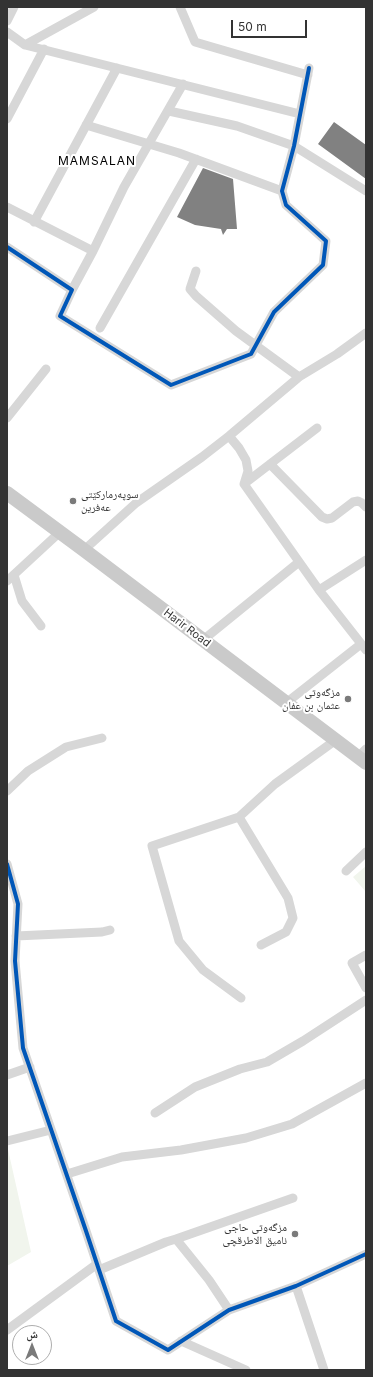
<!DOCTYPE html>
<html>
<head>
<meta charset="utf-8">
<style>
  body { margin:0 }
  #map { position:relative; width:373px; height:1377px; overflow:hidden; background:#fff; font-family:Inter,"Noto Naskh Arabic",sans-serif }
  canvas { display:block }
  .frame { position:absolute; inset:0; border:8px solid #333; pointer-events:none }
  .north { position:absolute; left:12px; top:1325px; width:40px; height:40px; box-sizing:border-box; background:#fff; border:1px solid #adadad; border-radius:50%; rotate:0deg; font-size:11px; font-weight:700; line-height:16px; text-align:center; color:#333 }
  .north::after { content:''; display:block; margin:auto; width:14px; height:18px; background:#7a7a7a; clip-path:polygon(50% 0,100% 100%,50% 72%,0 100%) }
  .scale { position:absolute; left:231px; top:20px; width:76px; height:18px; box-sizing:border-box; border:2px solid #333; border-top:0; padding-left:5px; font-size:12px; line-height:14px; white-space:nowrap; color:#333; -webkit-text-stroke:3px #fff; paint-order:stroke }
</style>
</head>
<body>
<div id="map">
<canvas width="373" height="1377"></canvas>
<div class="frame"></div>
<div class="north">ش</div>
<div class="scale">50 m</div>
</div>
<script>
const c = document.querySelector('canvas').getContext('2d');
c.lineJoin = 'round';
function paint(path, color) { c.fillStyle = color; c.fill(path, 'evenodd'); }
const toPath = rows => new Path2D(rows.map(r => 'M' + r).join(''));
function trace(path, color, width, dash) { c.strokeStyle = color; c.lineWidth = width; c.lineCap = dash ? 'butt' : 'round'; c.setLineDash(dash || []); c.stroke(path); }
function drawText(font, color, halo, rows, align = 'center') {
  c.font = font + ' Inter,"Noto Naskh Arabic",sans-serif'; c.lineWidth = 4; c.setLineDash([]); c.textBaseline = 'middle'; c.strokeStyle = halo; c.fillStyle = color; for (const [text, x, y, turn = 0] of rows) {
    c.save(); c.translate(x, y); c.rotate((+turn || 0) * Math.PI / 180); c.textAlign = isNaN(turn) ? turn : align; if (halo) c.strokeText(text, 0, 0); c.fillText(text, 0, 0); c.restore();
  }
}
const green = toPath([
  [366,866,366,892,353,877],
  [7,1145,31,1252,7,1266]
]);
const building = toPath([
  [334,122,366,145,366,179,318,144],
  [203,168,233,179,237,229,227,229,223,235,221,229,195,225,177,217]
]);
const street = toPath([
  [180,7,195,42,308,75],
  [7,21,14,7],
  [7,32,25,45,300,114],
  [25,45,94,7],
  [169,111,237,126,294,146,366,191],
  [7,119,44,49],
  [86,125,179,153,282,191],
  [7,207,93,251],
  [34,222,117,68],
  [7,247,72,290,60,316,171,385,251,354,274,312,323,265,326,241,286,205,282,191,294,146,309,68],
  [196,271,190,289,196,296,236,331,299,377],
  [72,290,93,251,124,187,183,84],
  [100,328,196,159],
  [7,418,46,369],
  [229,436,239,448,246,460,248,471,244,484],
  [270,464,322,517,327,519,332,518,353,502,358,501,362,503,366,507],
  [244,484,319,590,366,650],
  [244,484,317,428],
  [84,550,136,503,202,457,229,436,299,377,337,354,366,333],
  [14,575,22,601,41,626],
  [7,581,60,532],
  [319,590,366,560],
  [203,640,299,562],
  [286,703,361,644],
  [358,757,366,749],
  [7,791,28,771,66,747,102,738],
  [239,817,152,846,179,941,203,970,241,998],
  [7,864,18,904,15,961,23,1048,86,1231,116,1321,168,1350,229,1310,296,1286,366,1254],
  [346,871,366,852],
  [16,936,102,932,110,930],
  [261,945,286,932,293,918,288,898,239,817,275,784,333,742,334,738],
  [366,955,352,963,366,988],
  [7,1075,30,1067],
  [155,1113,195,1087,240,1069,267,1062,303,1041,366,1000],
  [7,1141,51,1130],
  [67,1174,122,1157,181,1150,246,1138,292,1124,366,1083],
  [176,1239,293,1198],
  [99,1270,166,1242,176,1239,209,1280,229,1310],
  [296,1286,324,1370],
  [7,1330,97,1264],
  [181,1341,246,1370]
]);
const primary = toPath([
  [7,493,84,550,366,763]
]);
const cycleway = toPath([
  [7,247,72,290,60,316,171,385,251,354,274,312,323,265,326,241,286,205,282,191,294,146,309,68],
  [7,864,18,904,15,961,23,1048,86,1231,116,1321,168,1350,229,1310,296,1286,366,1254]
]);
const markers = [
  [73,501,4,"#7a7a7a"],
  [348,699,4,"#7a7a7a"],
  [295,1234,4,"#7a7a7a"]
];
const poiNames = [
  ["سوپەرمارکێتی",81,495,"left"],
  ["عەفرین",81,508,"left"],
  ["مزگەوتی",340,693],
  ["عثمان بن عفان",340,706],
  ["مزگەوتی حاجی",287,1228],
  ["نامیق الاطرقچی",287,1241]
];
const streetNames = [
  ["Harir Road",187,628,37]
];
const neighbourhoodNames = [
  ["MAMSALAN",97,161]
];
paint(green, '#f1f5ed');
paint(building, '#818181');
trace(street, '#d7d7d7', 9);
trace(primary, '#cacaca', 14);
trace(cycleway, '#0057b8', 4);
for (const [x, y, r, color] of markers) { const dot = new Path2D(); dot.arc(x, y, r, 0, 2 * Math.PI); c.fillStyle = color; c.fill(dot); trace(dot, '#fff', 1.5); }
drawText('11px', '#333', '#fff', poiNames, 'right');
drawText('11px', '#333', '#fff', streetNames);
c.letterSpacing = '1px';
drawText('12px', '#000', '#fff', neighbourhoodNames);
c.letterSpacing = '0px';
</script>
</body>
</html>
